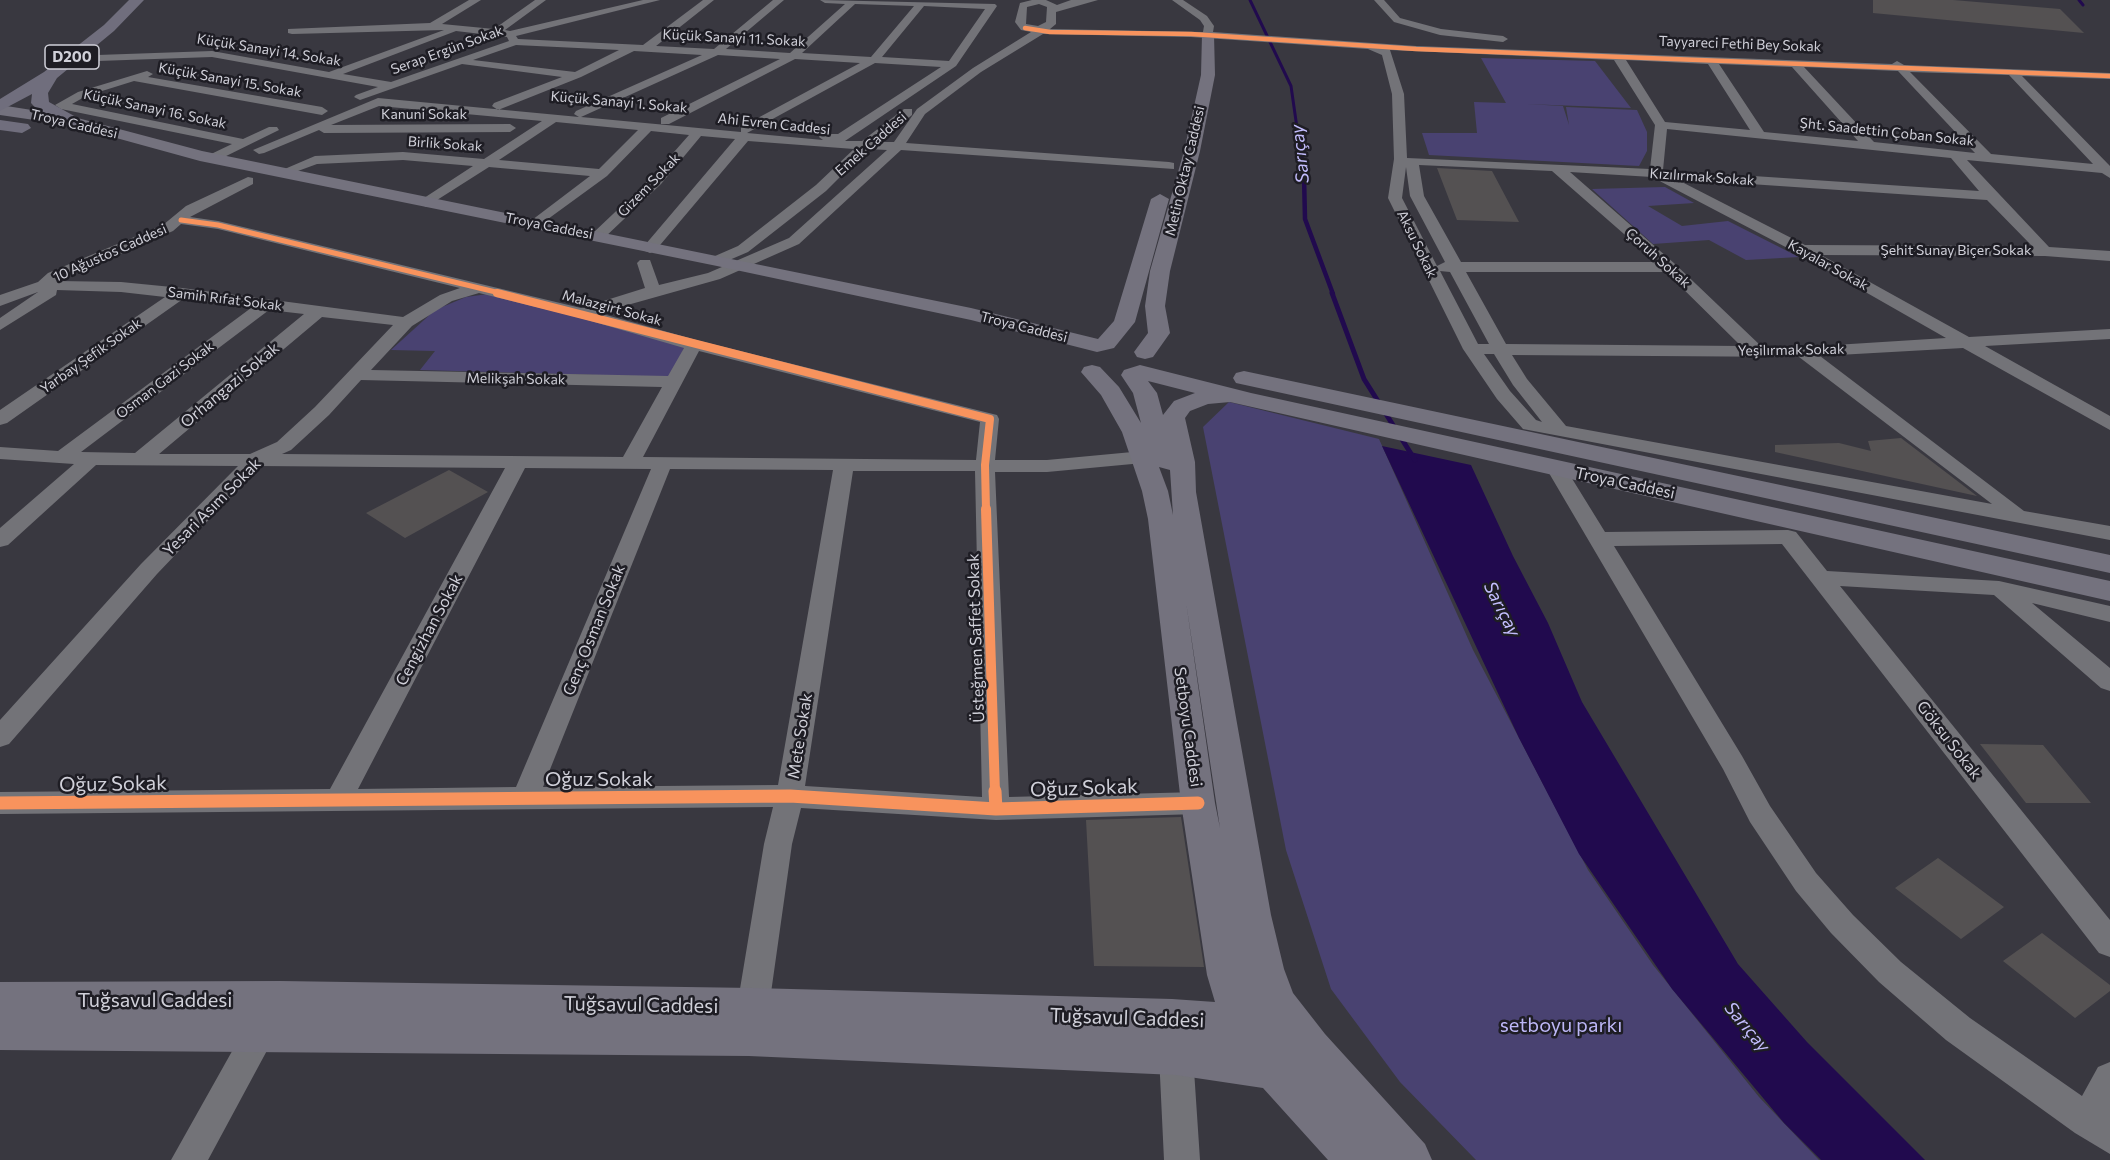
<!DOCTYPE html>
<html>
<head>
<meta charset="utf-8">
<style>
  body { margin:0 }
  canvas { display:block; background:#393840 }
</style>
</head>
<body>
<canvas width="2110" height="1160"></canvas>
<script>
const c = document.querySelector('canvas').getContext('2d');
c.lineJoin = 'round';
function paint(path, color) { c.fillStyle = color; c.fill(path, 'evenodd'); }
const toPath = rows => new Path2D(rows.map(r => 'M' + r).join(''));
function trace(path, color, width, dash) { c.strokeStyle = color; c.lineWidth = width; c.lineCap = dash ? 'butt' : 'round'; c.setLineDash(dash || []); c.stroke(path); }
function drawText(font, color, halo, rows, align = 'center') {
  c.font = font + ' Commissioner,sans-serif'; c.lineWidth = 5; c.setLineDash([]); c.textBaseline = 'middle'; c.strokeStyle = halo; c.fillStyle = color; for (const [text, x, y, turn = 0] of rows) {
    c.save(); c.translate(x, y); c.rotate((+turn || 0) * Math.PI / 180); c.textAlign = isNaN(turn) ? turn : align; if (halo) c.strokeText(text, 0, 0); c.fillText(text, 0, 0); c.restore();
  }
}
const green = toPath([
  [1481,58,1595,61,1631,108,1526,104,1563,106,1569,125,1566,107,1637,110,1647,132,1647,151,1639,166,1429,155,1422,133,1477,133,1474,102,1506,103],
  [1665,187,1694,203,1648,206,1682,226,1728,221,1799,257,1746,260,1709,240,1653,244,1592,189],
  [488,294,573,315,685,346,670,377,420,370,435,351,391,350,435,310,466,297],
  [1229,402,1379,439,1473,650,1588,870,1653,965,1759,1097,1819,1160,1476,1160,1400,1082,1331,989,1286,850,1203,427]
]);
const water = toPath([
  [1382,446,1471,465,1513,556,1548,623,1582,702,1738,964,1807,1042,1925,1160,1821,1160,1784,1123,1672,989,1579,854,1519,738]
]);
const streamFar2 = toPath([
  [1250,0,1291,86,1297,128],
  [2079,0,2083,5]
]);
const streamFar1 = toPath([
  [1297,127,1304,176,1305,219,1333,294]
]);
const stream = toPath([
  [1332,293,1364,379,1415,460]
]);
const building = toPath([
  [1873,0,1953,0,2060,9,2084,33,1873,13],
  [1437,168,1492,171,1519,222,1457,220],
  [1901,438,1977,496,1775,452,1775,445,1839,443,1871,451,1868,441],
  [449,470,488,492,405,538,366,513],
  [1980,744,2043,745,2091,803,2026,803],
  [1181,817,1204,967,1094,966,1086,820],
  [1938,858,2004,907,1961,939,1895,888],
  [2042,933,2110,985,2110,991,2075,1018,2003,961]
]);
const minor = toPath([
  [469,0,481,0,442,24,494,29,535,0,546,0,505,30,510,31,643,0,660,0,516,36,518,39,643,45,703,0,714,0,656,46,714,49,773,0,784,0,726,49,790,53,845,4,825,3,820,0,995,4,997,6,956,66,845,141,862,141,904,109,912,109,912,115,878,142,894,142,917,109,973,68,1031,32,1021,30,1015,22,1020,3,1032,0,1046,0,1057,5,1071,0,1098,0,1056,12,1056,24,1050,29,1203,32,1204,26,1200,20,1172,0,1183,0,1207,16,1214,26,1213,32,1416,46,1892,64,1897,61,1904,65,2110,73,2110,79,2022,76,2110,166,2110,178,2102,173,1967,160,2049,247,2110,251,2110,261,2045,256,1821,255,1969,337,2110,329,2110,339,1985,346,2110,416,2110,430,1963,348,1820,356,2024,511,2110,526,2110,540,1523,429,1497,399,1463,349,1388,198,1394,159,1392,94,1382,55,1368,49,1191,37,1043,34,981,72,925,114,906,143,1169,162,1174,163,1174,169,901,150,799,244,720,279,599,313,700,341,997,415,999,419,995,460,1047,460,1143,451,1150,453,1153,457,1150,461,1143,463,1047,472,995,472,1009,797,1198,792,1208,795,1212,803,1208,811,1198,814,996,820,801,808,792,844,769,1007,764,1018,753,1022,742,1018,737,1007,764,844,773,807,0,814,0,792,330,789,505,468,260,466,157,574,9,744,0,747,0,720,141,564,238,466,96,465,8,545,0,547,0,528,74,464,0,459,0,447,58,451,251,308,183,299,7,423,0,425,0,410,165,297,121,292,57,290,56,295,0,330,0,318,38,292,0,306,0,295,38,282,48,273,163,225,186,206,248,177,253,178,253,184,190,217,218,221,581,308,645,288,637,263,640,260,650,260,659,285,708,273,789,238,887,150,868,149,826,191,748,252,720,264,712,259,715,256,738,246,816,185,854,149,748,141,655,251,650,253,645,251,642,248,645,245,735,139,701,136,661,184,603,239,598,240,593,239,591,236,593,233,651,178,689,135,651,131,607,176,537,227,530,223,532,220,590,176,489,167,426,207,419,203,421,200,473,166,403,160,317,164,287,175,280,171,315,156,403,152,484,159,542,121,379,106,331,125,510,124,516,128,510,132,324,133,319,130,264,153,259,154,253,150,378,98,579,117,574,114,576,111,702,55,634,51,581,77,498,110,492,106,494,103,562,77,462,64,360,100,354,97,356,95,378,87,212,57,69,62,64,59,69,56,212,51,329,72,444,30,292,34,288,33,288,29,430,23,469,0],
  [855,4,914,6,871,57,802,53,855,4],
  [1039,4,1047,7,1046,22,1038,26,1026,24,1027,7,1039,4],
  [924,6,985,9,949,61,882,57,924,6],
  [456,31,507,37,509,41,391,82,343,74,456,31],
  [516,45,619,50,575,72,473,60,516,45],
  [1390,50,1614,60,1655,125,1650,169,1407,158,1404,94,1390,50],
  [718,55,780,59,661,118,661,124,669,124,795,59,860,63,741,127,741,132,581,117,718,55],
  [1626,60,1708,64,1750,130,1665,122,1626,60],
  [875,63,941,67,838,134,821,134,819,137,823,140,747,133,875,63],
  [1719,64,1792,67,1858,141,1764,132,1719,64],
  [1804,67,1898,71,1975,153,1874,142,1804,67],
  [1910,72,2009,75,2093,164,1991,154,1910,72],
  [556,122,638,130,599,169,499,160,556,122],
  [1667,129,1951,158,1979,191,1663,170,1667,129],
  [1419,165,1552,171,1656,262,1461,262,1424,196,1419,165],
  [1406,167,1410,196,1445,262,1437,266,1402,198,1406,167],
  [1570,172,1652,177,1797,253,1946,338,1803,347,1761,346,1675,264,1570,172],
  [1676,179,1987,200,2032,246,1805,245,1676,179],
  [181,224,218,229,460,288,440,295,403,317,182,288,121,282,58,281,173,231,181,224],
  [1440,271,1450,272,1489,344,1478,344,1440,271],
  [1466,272,1666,272,1741,346,1506,344,1466,272],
  [479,293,577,317,684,348,668,376,371,370,412,326,452,301,479,293],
  [269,310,304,314,135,453,81,452,269,310],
  [322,317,393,325,315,407,277,442,250,454,159,454,322,317],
  [699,351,980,422,976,460,643,457,699,351],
  [1484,354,1494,354,1513,385,1542,422,1536,420,1510,391,1484,354],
  [1512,355,1799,357,1992,504,1566,426,1527,379,1512,355],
  [361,380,662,387,623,457,282,454,291,450,329,415,361,380],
  [525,468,651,469,516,787,358,789,525,468],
  [670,469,833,470,778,785,543,787,670,469],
  [853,471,975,471,982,797,805,786,853,471],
  [1374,0,1384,0,1400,18,1441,29,1503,36,1508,39,1503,42,1440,35,1394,22,1374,0],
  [147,71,153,74,148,77,322,107,328,111,322,115,134,81,86,96,72,104,243,139,269,127,277,127,279,130,214,162,208,158,209,155,232,144,61,109,55,105,78,92,147,71],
  [1556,462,1563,464,1605,532,1788,530,1796,532,1827,571,1999,581,2110,606,2110,622,2032,603,2110,668,2110,691,2101,688,1994,595,1840,586,2110,920,2110,957,2099,953,1782,544,1614,546,1742,756,1770,806,1816,873,1853,915,1901,962,1970,1018,2082,1096,2098,1067,2110,1062,2110,1154,2075,1133,1946,1040,1879,982,1831,933,1796,891,1750,822,1723,769,1546,468,1549,464,1556,462],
  [261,1016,273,1021,277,1032,208,1160,171,1160,249,1021,261,1016],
  [1176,1039,1188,1044,1193,1055,1200,1160,1164,1160,1159,1055,1164,1044,1176,1039]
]);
const major = toPath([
  [1208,31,1214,35,1215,75,1200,151,1170,271,1165,306,1170,333,1153,357,1145,359,1137,357,1134,352,1148,333,1145,306,1150,271,1184,151,1201,75,1202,35,1208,31],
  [0,105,70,116,202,151,971,308,1098,339,1114,321,1151,199,1160,194,1169,199,1135,322,1114,348,1097,352,971,320,717,266,200,161,69,125,0,115,0,105],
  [1092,365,1100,367,1119,387,1141,423,1133,393,1121,375,1124,370,1140,365,1251,393,2110,581,2110,601,1230,402,1208,404,1190,411,1185,418,1195,462,1196,492,1271,915,1284,969,1293,993,1325,1034,1425,1144,1432,1160,1328,1160,1263,1088,1176,1075,749,1056,0,1050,0,982,280,981,753,988,1172,999,1215,1002,1207,975,1181,803,1148,519,1142,491,1122,432,1101,395,1081,372,1084,367,1092,365],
  [1148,381,1195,393,1174,401,1163,415,1157,393,1148,381],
  [1159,467,1170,470,1173,515,1168,491,1159,467],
  [1186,602,1220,828,1215,803,1186,602],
  [1244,371,2110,555,2110,573,1236,383,1233,378,1236,373,1244,371]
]);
const highway = toPath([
  [129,0,144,0,114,31,57,78,48,93,49,102,76,117,79,121,76,125,64,125,42,115,31,103,32,94,0,111,0,99,44,72,104,25,129,0],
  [0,120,28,124,31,128,22,133,0,130,0,120]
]);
const cyclewayFar4 = toPath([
  [1025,28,1050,32,1191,34,1416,49,2110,76]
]);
const cyclewayFar3 = toPath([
  [181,220,218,225,504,294]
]);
const cyclewayFar2 = toPath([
  [497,293,990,419,985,465,986,510]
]);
const cyclewayFar1 = toPath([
  [986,509,995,793]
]);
const cycleway = toPath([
  [995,791,996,809],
  [0,803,790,796,996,809,1198,803]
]);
const farStreetnames = [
  ["Küçük Sanayi 11. Sokak",734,38,3],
  ["Tayyareci Fethi Bey Sokak",1740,44,2],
  ["Küçük Sanayi 14. Sokak",269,50,9],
  ["Serap Ergün Sokak",447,50,-20],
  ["Küçük Sanayi 15. Sokak",230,80,10],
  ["Küçük Sanayi 1. Sokak",619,102,5],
  ["Küçük Sanayi 16. Sokak",155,109,12],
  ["Kanuni Sokak",424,114],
  ["Troya Caddesi",74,124,13],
  ["Ahi Evren Caddesi",774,124,6],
  ["Şht. Saadettin Çoban Sokak",1887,132,6],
  ["Birlik Sokak",445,144,4],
  ["Emek Caddesi",871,144,-41],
  ["Metin Oktay Caddesi",1185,171,-77],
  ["Kızılırmak Sokak",1702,177,4],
  ["Gizem Sokak",649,185,-46],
  ["Troya Caddesi",549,226,11],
  ["Aksu Sokak",1417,244,64],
  ["Şehit Sunay Biçer Sokak",1956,250],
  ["10 Ağustos Caddesi",110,253,-24],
  ["Çoruh Sokak",1658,258,42],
  ["Kayalar Sokak",1828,265,29],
  ["Samih Rıfat Sokak",225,299,7],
  ["Malazgirt Sokak",612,308,15],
  ["Troya Caddesi",1024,327,14],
  ["Yeşilırmak Sokak",1791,350,-1],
  ["Yarbay Şefik Sokak",91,356,-35],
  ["Melikşah Sokak",516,379,1],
  ["Osman Gazi Sokak",165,380,-37]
];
const shields = [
  [72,57,54]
];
const shieldNames = [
  ["D200",72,57]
];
const streetNames = [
  ["Orhangazi Sokak",230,385,-40],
  ["Troya Caddesi",1625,483,12],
  ["Yesari Asım Sokak",212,507,-45],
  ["Cengizhan Sokak",429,630,-62],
  ["Genç Osman Sokak",594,630,-68],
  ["Üsteğmen Saffet Sokak",976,638,-92],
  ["Setboyu Caddesi",1188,727,82],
  ["Mete Sokak",800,736,-81],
  ["Göksu Sokak",1949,740,52]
];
const waterNames = [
  ["Sarıçay",1300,154,-96],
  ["Sarıçay",1502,609,63],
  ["Sarıçay",1747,1027,50]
];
const nearStreetnames = [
  ["Oğuz Sokak",599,779],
  ["Oğuz Sokak",113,784,-1],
  ["Oğuz Sokak",1084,788,-2],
  ["Tuğsavul Caddesi",155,1000],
  ["Tuğsavul Caddesi",641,1005,1],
  ["Tuğsavul Caddesi",1127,1018,2]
];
const nearParknames = [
  ["setboyu parkı",1561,1025]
];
paint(green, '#494271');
paint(water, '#210a4e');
trace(streamFar2, '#210a4e', 3);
trace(streamFar1, '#210a4e', 4.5);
trace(stream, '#210a4e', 5);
paint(building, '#545152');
paint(minor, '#737378');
paint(major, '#74727e');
paint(highway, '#706e7d');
trace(cyclewayFar4, '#f8935d', 4.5);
trace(cyclewayFar3, '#f8935d', 5);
trace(cyclewayFar2, '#f8935d', 8);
trace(cyclewayFar1, '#f8935d', 10);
trace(cycleway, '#f8935d', 13);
drawText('14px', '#d0d0d9', '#1e1d24', farStreetnames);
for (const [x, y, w] of shields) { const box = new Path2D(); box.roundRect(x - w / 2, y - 12, w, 24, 4.5); c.fillStyle = '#1e1d24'; c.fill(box); trace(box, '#d0d0d9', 1.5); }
drawText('bold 15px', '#d0d0d9', null, shieldNames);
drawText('16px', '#d0d0d9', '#1e1d24', streetNames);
drawText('italic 18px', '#c3bdfd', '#1e1d24', waterNames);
drawText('20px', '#d0d0d9', '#1e1d24', nearStreetnames);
drawText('20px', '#bdb7f7', '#1e1d24', nearParknames);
</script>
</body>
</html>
